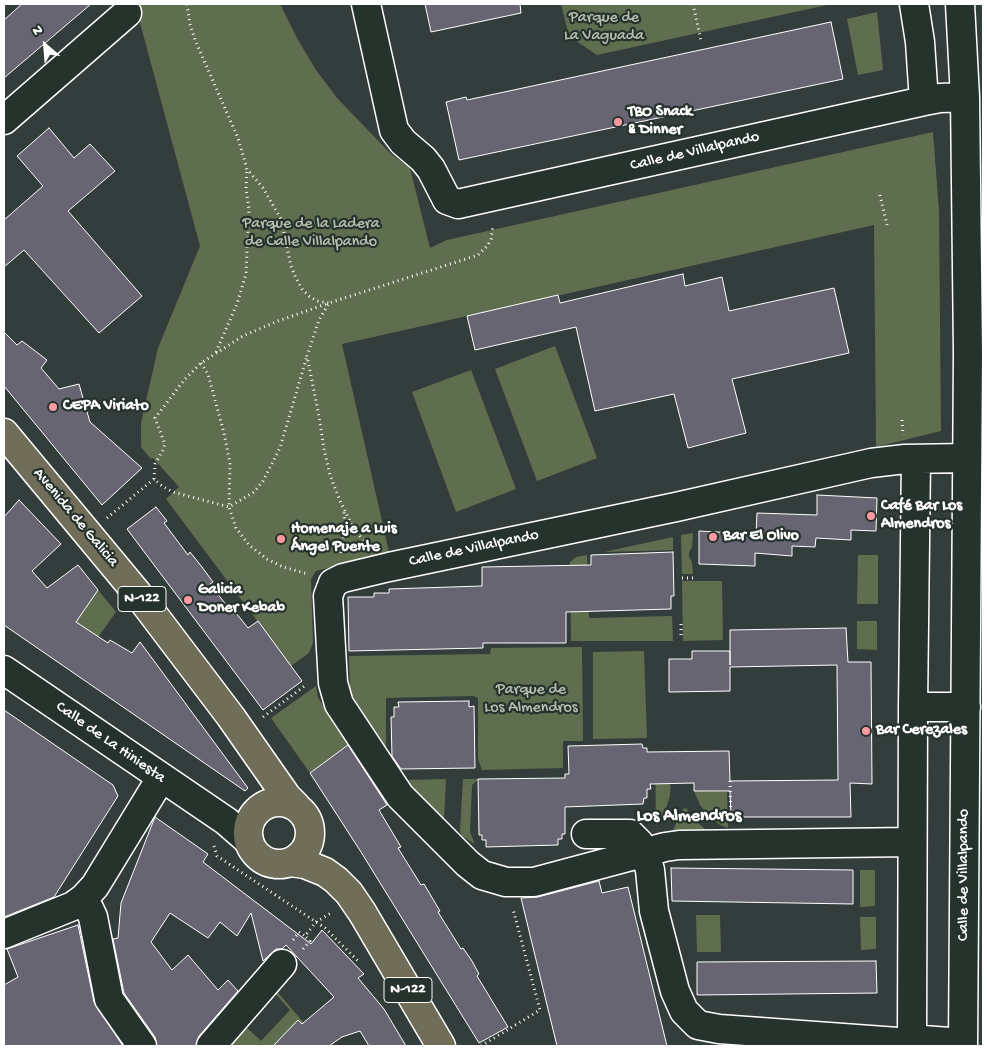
<!DOCTYPE html>
<html>
<head>
<meta charset="utf-8">
<style>
  body { margin:0 }
  #map { position:relative; width:987px; height:1050px; overflow:hidden; background:#333d3b; font-family:"Gochi Hand",sans-serif }
  canvas { display:block }
  .frame { position:absolute; inset:0; border:5px solid #fff; pointer-events:none }
  .north { position:absolute; left:20px; top:20px; width:50px; height:50px; -webkit-text-stroke:4px #26332d; paint-order:stroke; rotate:333deg; font-size:14px; font-weight:700; line-height:20px; text-align:center; color:#fff }
  .north::after { content:''; display:block; margin:auto; width:18px; height:22px; background:#fff; clip-path:polygon(50% 0,100% 100%,50% 72%,0 100%) }
</style>
</head>
<body>
<div id="map">
<canvas width="987" height="1050"></canvas>
<div class="frame"></div>
<div class="north">N</div>
</div>
<script>
const c = document.querySelector('canvas').getContext('2d');
c.lineJoin = 'round';
function paint(path, color) { c.fillStyle = color; c.fill(path, 'evenodd'); }
const toPath = rows => new Path2D(rows.map(r => 'M' + r).join(''));
function trace(path, color, width, dash) { c.strokeStyle = color; c.lineWidth = width; c.lineCap = dash ? 'butt' : 'round'; c.setLineDash(dash || []); c.stroke(path); }
function drawText(font, color, halo, rows, align = 'center') {
  c.font = font + ' "Gochi Hand",sans-serif'; c.lineWidth = 4.5; c.setLineDash([]); c.textBaseline = 'middle'; c.strokeStyle = halo; c.fillStyle = color; for (const [text, x, y, turn = 0] of rows) {
    c.save(); c.translate(x, y); c.rotate((+turn || 0) * Math.PI / 180); c.textAlign = isNaN(turn) ? turn : align; if (halo) c.strokeText(text, 0, 0); c.fillText(text, 0, 0); c.restore();
  }
}
const green = toPath([
  [135,4,280,4,298,40,316,70,337,98,391,154,410,168,430,248,447,240,933,132,939,211,941,431,876,447,874,225,342,344,389,552,316,571,311,579,313,643,309,653,291,666,166,499,179,487,153,458,151,459,141,447,141,423,158,348,200,246],
  [561,4,827,4,827,5,597,55,569,36],
  [877,12,883,70,858,75,847,19],
  [555,346,597,458,537,481,495,369],
  [471,370,516,489,456,512,412,392],
  [693,533,692,547,689,552,689,557,692,562,693,574,682,574,681,535],
  [673,537,673,550,604,552],
  [587,555,589,618,672,616,673,641,571,641,570,562,576,557],
  [858,555,878,555,878,604,857,604],
  [722,581,723,640,683,641,682,581],
  [98,590,116,612,73,672,50,657],
  [857,621,877,621,877,650,857,649],
  [582,647,583,741,563,741,563,768,482,770,478,759,478,698,473,696,386,698,386,749,350,692,349,656,490,654,491,648],
  [644,651,647,738,593,739,593,652],
  [316,686,318,698,349,744,310,773,271,718],
  [655,752,672,752,670,796,665,811,656,826],
  [446,779,444,820,414,791,406,780],
  [463,779,479,779,472,785,470,832,475,844,462,836,460,831],
  [694,791,727,792,728,828,720,825,708,815,700,805],
  [686,808,693,818,707,831,672,832,683,809],
  [860,870,875,870,875,906,860,907],
  [696,915,720,915,721,952,697,952],
  [860,917,876,917,876,949,861,950],
  [274,988,304,1023,281,1046,232,1046,229,1044,244,1025,261,1041,290,1010,272,990]
]);
const building = toPath([
  [22,4,91,4,4,78,4,20,22,4],
  [425,4,520,4,521,13,431,32,425,4],
  [831,22,843,79,459,160,446,102,466,97,467,100,831,22],
  [49,128,74,158,90,144,115,171,68,211,142,296,99,333,24,250,4,267,4,220,43,186,17,156,49,128],
  [683,274,685,286,722,277,729,311,834,288,849,353,732,379,746,433,688,448,674,394,595,411,576,327,475,350,467,316,558,295,560,303,683,274],
  [4,332,17,345,22,341,47,360,41,368,59,389,79,384,90,422,142,468,102,505,4,386,4,332],
  [817,495,877,498,876,531,851,530,851,540,816,538,815,547,792,546,792,556,755,553,755,566,699,564,699,531,756,534,757,513,817,515,817,495],
  [19,500,61,544,32,571,47,588,78,565,98,590,76,622,108,643,110,640,132,653,140,642,248,788,245,791,4,625,4,517,19,500],
  [156,507,167,521,164,523,188,555,190,552,202,567,213,582,210,584,234,615,236,613,248,628,258,621,302,681,263,710,127,529,156,507],
  [673,552,674,596,671,596,671,609,566,612,566,643,483,643,483,648,349,651,348,597,374,597,374,593,389,593,389,589,482,586,482,567,591,565,591,555,673,552],
  [846,628,848,662,871,662,872,784,850,783,851,817,731,817,730,791,694,791,694,783,650,784,651,789,647,789,647,798,644,798,643,804,565,807,565,834,562,834,562,839,558,839,558,845,486,847,486,840,482,840,482,835,479,835,478,779,565,778,565,774,569,774,568,746,642,744,643,748,647,748,647,752,729,751,730,781,838,780,837,665,730,667,730,691,669,692,669,659,692,659,692,651,730,651,730,665,730,630,846,628],
  [469,701,469,707,474,706,475,768,401,769,392,756,391,717,394,717,394,707,399,707,398,702,469,701],
  [4,710,113,785,118,796,54,897,4,917,4,710],
  [348,745,387,805,379,810,401,847,398,848,421,885,424,884,440,911,438,912,461,949,463,948,472,961,479,974,477,976,508,1027,479,1043,361,852,310,773,348,745],
  [155,817,208,854,203,862,311,944,322,930,364,974,358,978,384,1009,406,1046,369,1046,360,1031,342,1037,329,1046,273,1046,298,1020,302,1024,334,997,286,945,282,949,276,949,263,961,251,913,237,936,220,922,208,938,170,913,151,942,172,970,188,955,218,990,228,980,238,991,199,1036,196,1046,157,1046,155,1037,124,993,113,939,118,938,121,903,155,817],
  [671,868,853,870,853,904,672,901,671,868],
  [599,881,602,893,628,887,667,1046,557,1046,521,898,538,897,599,881],
  [78,925,94,1002,123,1046,4,1046,4,985,18,977,7,949,78,925],
  [876,961,877,993,697,995,697,962,876,961]
]);
const path = toPath([
  [693,4,701,41],
  [880,195,887,225],
  [216,352,237,304,246,274,249,210,246,188,247,170],
  [201,363,208,374,224,433,230,463,229,507,236,528,249,545,267,559,283,567,308,574],
  [902,420,903,435],
  [154,479,155,464,163,450,165,444,155,418,185,379,201,363,243,336,278,321,329,303,317,301,309,296,302,289,296,278,291,266,281,219,263,188,247,169,238,138,195,40,190,24,187,4],
  [107,518,154,479,162,486,173,492,229,507,254,492,263,481,280,448,307,356],
  [366,545,351,523,340,501,330,475,324,449,319,416,307,356,319,320,329,303,478,255,488,245,491,239,493,225],
  [341,553,345,527,344,512],
  [682,578,693,578],
  [681,624,681,639],
  [263,717,306,685],
  [730,781,731,818],
  [214,846,217,856,325,928,359,962],
  [293,940,299,932,305,936,316,922,331,913],
  [303,949,310,941,305,936],
  [481,1046,540,1010,513,909]
]);
const minor = toPath([
  [366,4,394,130,403,142,423,159,431,169,447,200,458,204,924,101,940,98,965,97],
  [914,4,920,42,924,101],
  [960,4,965,97,968,353,963,1046],
  [4,120,127,13],
  [4,670,226,821,249,841],
  [913,707,966,707],
  [586,834,630,834,639,843,645,853,650,870,654,911,675,991,684,1011,698,1025,719,1029,898,1042,923,1040,963,1043],
  [912,842,679,845,665,847,534,882,506,882,482,875,468,864,400,796,339,704,333,683,328,596,333,583,343,578,389,567,676,507,871,463,905,459,967,458],
  [84,898,93,917,109,999,142,1046],
  [4,934,73,906,84,898,95,886,161,778],
  [912,1041,913,707,916,459],
  [211,1046,282,964]
]);
const highway = toPath([
  [4,433,137,593,231,717,287,797,296,806],
  '248 833a31 31 0 1 1 62 0a31 31 0 1 1-62 0Z',
  [290,862,305,864,325,872,336,880,349,893,362,912,441,1046]
]);
const markers = [
  [618,122,5,"#ff9aa2"],
  [53,407,5,"#ff9aa2"],
  [871,516,5,"#ff9aa2"],
  [713,537,5,"#ff9aa2"],
  [281,539,5,"#ff9aa2"],
  [188,600,5,"#ff9aa2"],
  [866,731,5,"#ff9aa2"]
];
const shields = [
  [142,599,48],
  [408,990,48]
];
const shieldNames = [
  ["N-122",142,599],
  ["N-122",408,990]
];
const parkNames = [
  ["Parque de",604,19],
  ["La Vaguada",604,37],
  ["Parque de la Ladera",311,225],
  ["de Calle Villalpando",311,243],
  ["Parque de",531,691],
  ["Los Almendros",531,709]
];
const poiNames = [
  ["TBO Snack",628,113],
  ["& Dinner",628,131],
  ["CEPA Viriato",63,407],
  ["Café Bar Los",881,507],
  ["Almendros",881,525],
  ["Homenaje a Luis",291,530],
  ["Ángel Puente",291,548],
  ["Bar El Olivo",723,537],
  ["Galicia",198,591],
  ["Doner Kebab",198,609],
  ["Bar Cerezales",876,731]
];
const streetNames = [
  ["Calle de Villalpando",695,152,-13],
  ["Avenida de Galicia",75,518,50],
  ["Calle de Villalpando",474,549,-12],
  ["Calle de La Hiniesta",110,743,35],
  ["Calle de Villalpando",965,875,-90]
];
const neighbourhoodNames = [
  ["Los Almendros",689,817]
];
paint(green, '#606e50');
paint(building, '#676571');
trace(building, '#fff', 1);
trace(minor, '#fff', 31);
trace(highway, '#fff', 31);
trace(path, '#fff', 3, [1, 4]);
trace(minor, '#26332d', 28);
trace(highway, '#706e59', 28);
for (const [x, y, r, color] of markers) { const dot = new Path2D(); dot.arc(x, y, r, 0, 2 * Math.PI); c.fillStyle = color; c.fill(dot); trace(dot, '#26332d', 2); }
for (const [x, y, w] of shields) { const box = new Path2D(); box.roundRect(x - w / 2, y - 12.5, w, 25, 4); c.fillStyle = '#26332d'; c.fill(box); trace(box, '#fff', 1); }
drawText('bold 15px', '#fff', null, shieldNames);
drawText('16px', '#b7beb0', '#26332d', parkNames);
drawText('bold 16px', '#fff', '#26332d', poiNames, 'left');
drawText('16px', '#fff', '#26332d', streetNames);
drawText('bold 18px', '#fff', '#26332d', neighbourhoodNames);
</script>
</body>
</html>
